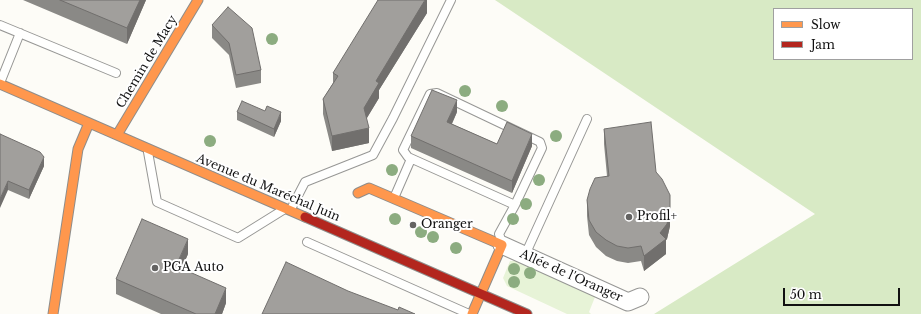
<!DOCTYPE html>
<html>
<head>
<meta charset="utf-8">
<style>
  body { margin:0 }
  #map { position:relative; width:921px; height:314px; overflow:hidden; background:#fdfcf7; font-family:"Libre Baskerville",serif }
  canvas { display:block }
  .legend { position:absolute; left:773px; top:8px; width:140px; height:52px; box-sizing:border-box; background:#fff; border:1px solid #a0a0a0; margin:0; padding:5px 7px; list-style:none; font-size:12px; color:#111 }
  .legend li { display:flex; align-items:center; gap:8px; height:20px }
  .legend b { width:20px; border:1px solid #a0a0a0 }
  .scale { position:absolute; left:783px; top:288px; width:117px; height:18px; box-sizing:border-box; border:2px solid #111; border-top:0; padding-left:5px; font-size:12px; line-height:14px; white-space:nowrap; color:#111; -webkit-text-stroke:3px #fff; paint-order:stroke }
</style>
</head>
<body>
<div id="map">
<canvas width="921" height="314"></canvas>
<ul class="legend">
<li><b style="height:5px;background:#ff974d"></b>Slow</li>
<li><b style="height:5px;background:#b3261e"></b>Jam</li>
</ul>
<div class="scale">50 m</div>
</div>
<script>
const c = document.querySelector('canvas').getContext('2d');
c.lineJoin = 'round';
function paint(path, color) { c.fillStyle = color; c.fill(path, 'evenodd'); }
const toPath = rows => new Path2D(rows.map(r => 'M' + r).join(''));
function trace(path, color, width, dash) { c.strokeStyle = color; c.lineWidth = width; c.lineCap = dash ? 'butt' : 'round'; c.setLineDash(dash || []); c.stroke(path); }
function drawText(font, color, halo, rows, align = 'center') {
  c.font = font + ' "Libre Baskerville",serif'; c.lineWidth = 4; c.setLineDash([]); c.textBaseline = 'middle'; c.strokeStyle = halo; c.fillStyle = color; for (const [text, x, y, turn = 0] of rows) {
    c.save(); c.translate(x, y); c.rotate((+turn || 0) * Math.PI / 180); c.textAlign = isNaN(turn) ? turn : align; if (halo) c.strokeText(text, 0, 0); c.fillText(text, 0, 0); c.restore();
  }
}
const green = toPath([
  [510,261,519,261,593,292,595,297,589,312,591,314,567,314,507,286,503,278]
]);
const forest = toPath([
  [495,0,921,0,921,314,654,314,815,214],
  [774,9,912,9,912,59,774,59]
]);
const lane = toPath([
  [0,25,116,73],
  [0,83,20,33],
  [148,152,157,202,238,238,283,210],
  [394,198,411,159],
  [291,209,305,182,373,155,393,118,451,0],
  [307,242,469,314],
  [502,242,499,234,515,205,408,157,403,150,430,94,437,93,540,142,542,148,515,205],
  [525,255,587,119]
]);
const street = toPath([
  [502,245,628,302,640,297]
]);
const slow = toPath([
  [0,84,305,217],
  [117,135,198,0],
  [358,193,369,188,502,245,472,314],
  [53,314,78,149,89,123]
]);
const jam = toPath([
  [305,217,527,314]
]);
const trees = [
  [272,39],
  [465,91],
  [502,106],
  [556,136],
  [210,141],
  [392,170],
  [539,180],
  [526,204],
  [395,219],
  [513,219],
  [421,232],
  [433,237],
  [456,248],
  [514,269],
  [530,273],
  [514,282]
];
const wall = toPath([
  [23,0,146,0,127,44],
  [427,0,427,13,379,90,379,98,366,119,369,143,332,151,323,114,323,99,333,83,333,73],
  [212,25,261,70,261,83,236,88,229,55,212,38],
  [237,112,281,121,274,137,237,120],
  [457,112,452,124,497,144,532,146,512,193,411,148,411,136],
  [604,129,656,172,670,226,667,239,666,240,666,254,644,271,641,261,628,263,617,261,606,256,596,247,589,235,587,216,587,200,607,176,604,144],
  [0,134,44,166,29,199,8,190],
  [188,254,182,268,226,303,222,314,161,314,116,294,116,279]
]);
const shadedWall = toPath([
  [140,0,146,0,127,44,127,28],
  [425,0,427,0,427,13,379,90,379,98,364,123,364,108,376,81],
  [457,100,457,112,447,134,447,122],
  [281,112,281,121,274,137,274,129],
  [369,128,369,143,332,151,332,136],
  [532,134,532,146,512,193,512,181],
  [44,157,44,166,29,199,29,190],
  [8,181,8,190,0,208,0,199],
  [670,210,670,226,667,239,666,240,666,254,644,271,644,256,660,233],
  [188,239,188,254,176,281,176,266],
  [226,288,226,303,222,314,215,314]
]);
const building = toPath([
  [60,0,140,0,127,28,60,0],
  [378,0,425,0,376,81,379,83,364,108,369,128,332,136,323,99,338,76,333,73,378,0],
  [228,7,252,28,261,70,236,75,229,43,212,25,228,7],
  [432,90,457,100,447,122,497,144,507,122,532,134,512,181,411,136,432,90],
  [242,101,265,111,267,106,281,112,274,129,237,112,242,101],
  [651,122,656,172,662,179,670,195,670,210,667,224,660,233,666,239,644,256,641,246,628,248,617,246,606,240,596,232,589,220,587,200,590,189,595,178,609,176,604,129,651,122],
  [0,134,40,152,44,157,29,190,8,181,0,199,0,134],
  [142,219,188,239,176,266,226,288,215,314,196,314,116,279,142,219],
  [286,262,348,291,398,310,399,307,415,314,262,314,286,262]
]);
const markers = [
  [629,217,4,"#646362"],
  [413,225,4,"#646362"],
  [155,268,4,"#646362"]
];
const streetNames = [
  ["Chemin de Macy",147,62,-59],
  ["Avenue du Maréchal Juin",268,188,23],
  ["Allée de l'Oranger",571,276,24]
];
const poiNames = [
  ["Profil+",637,217],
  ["Oranger",421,225],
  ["PGA Auto",163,268]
];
paint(green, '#e7f3d7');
paint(forest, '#d8eac5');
trace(lane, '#979795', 10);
trace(street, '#979795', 19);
trace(slow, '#8e8d8b', 11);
trace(jam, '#8e8d8b', 11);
trace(lane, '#fffffe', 8);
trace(street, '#fffffe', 17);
trace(slow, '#ff974d', 9);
trace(jam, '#b3261e', 9);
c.fillStyle = '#8cac80';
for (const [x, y] of trees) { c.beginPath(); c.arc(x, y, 6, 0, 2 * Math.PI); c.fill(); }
paint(wall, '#8a8986');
paint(shadedWall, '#716f6d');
paint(building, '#a19f9c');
trace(building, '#716f6d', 1);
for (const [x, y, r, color] of markers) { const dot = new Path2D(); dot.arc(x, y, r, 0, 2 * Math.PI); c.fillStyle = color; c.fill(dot); trace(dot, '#fff', 1.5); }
drawText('12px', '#111', '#fff', streetNames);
drawText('12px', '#111', '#fff', poiNames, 'left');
</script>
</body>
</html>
